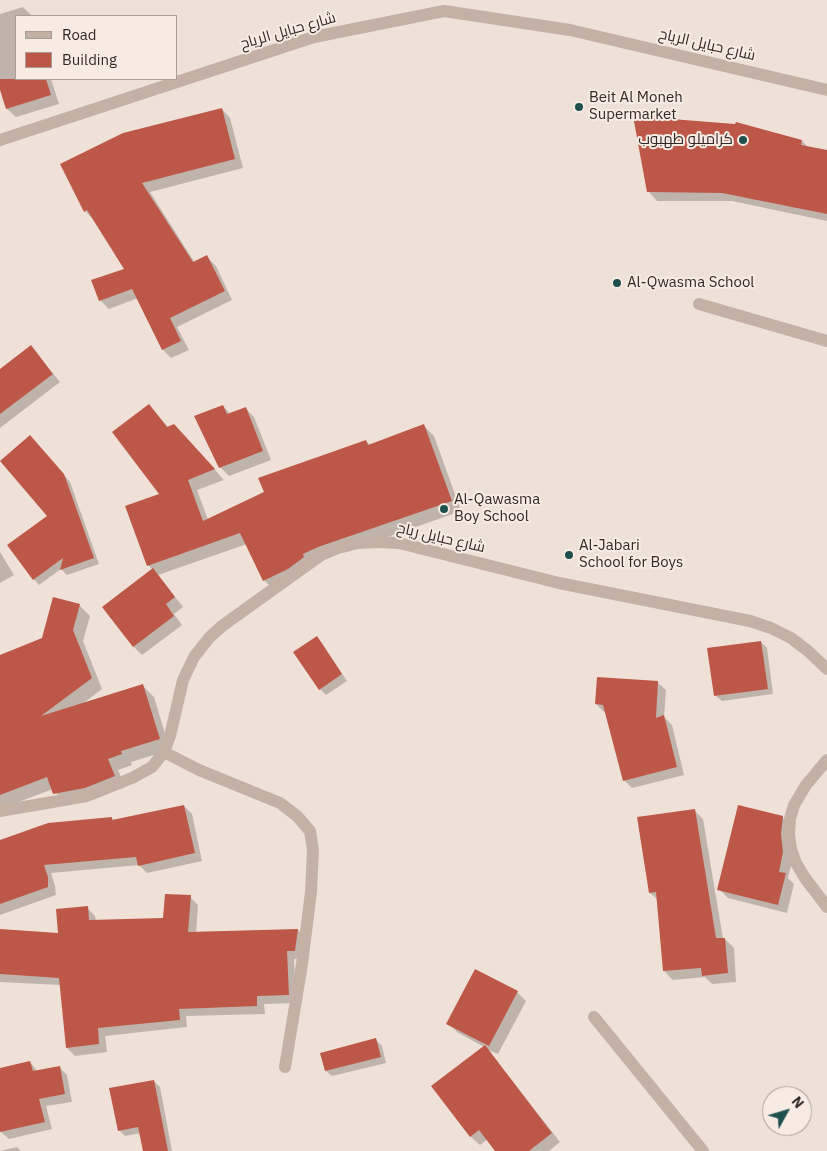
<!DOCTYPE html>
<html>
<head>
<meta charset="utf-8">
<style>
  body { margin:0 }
  #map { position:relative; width:827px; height:1151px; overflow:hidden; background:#efe1d8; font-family:"IBM Plex Sans",sans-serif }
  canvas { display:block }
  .legend { position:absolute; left:15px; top:15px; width:162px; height:65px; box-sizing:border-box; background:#f7ece3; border:1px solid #a89e97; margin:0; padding:6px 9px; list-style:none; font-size:15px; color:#322825 }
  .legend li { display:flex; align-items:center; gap:10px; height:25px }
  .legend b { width:25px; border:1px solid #a89e97 }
  .north { position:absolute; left:762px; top:1086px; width:50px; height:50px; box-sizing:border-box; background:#f7ece3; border:1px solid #a89e97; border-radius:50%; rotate:51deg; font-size:14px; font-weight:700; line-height:20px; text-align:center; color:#322825 }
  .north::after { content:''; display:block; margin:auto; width:18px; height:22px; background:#1e504e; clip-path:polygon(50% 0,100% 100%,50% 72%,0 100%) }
</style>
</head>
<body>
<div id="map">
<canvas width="827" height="1151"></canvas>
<ul class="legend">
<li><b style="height:6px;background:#c5b0a5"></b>Road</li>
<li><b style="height:14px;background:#bd5747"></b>Building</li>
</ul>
<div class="north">N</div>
</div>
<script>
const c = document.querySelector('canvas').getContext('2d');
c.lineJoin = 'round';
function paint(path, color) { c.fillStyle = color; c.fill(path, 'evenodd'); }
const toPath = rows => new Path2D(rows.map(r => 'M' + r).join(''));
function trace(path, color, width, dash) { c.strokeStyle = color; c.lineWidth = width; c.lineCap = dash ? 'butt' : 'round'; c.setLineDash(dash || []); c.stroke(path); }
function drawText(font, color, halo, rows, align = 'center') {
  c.font = font + ' "IBM Plex Sans",Cairo,sans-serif'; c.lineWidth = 4; c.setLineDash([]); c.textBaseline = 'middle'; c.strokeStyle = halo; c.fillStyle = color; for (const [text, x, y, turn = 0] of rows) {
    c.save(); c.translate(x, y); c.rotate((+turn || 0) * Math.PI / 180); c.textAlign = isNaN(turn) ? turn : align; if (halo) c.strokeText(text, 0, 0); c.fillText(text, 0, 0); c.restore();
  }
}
const shadow = toPath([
  [23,7,32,16,16,16,16,79,51,79,59,104,16,117,7,109,0,86,0,14],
  [222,109,230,118,243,168,150,192,195,263,207,257,216,266,232,300,177,327,189,350,171,358,163,350,138,298,109,309,100,300,125,270,94,220,85,211],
  [802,141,808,147,827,151,827,221,732,201,657,201,648,191],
  [31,347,60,382,0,428,0,370],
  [149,405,168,427,184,435,224,480,197,490,208,520,366,441,370,445,424,426,434,436,461,511,365,545,346,550,312,564,274,590,264,580,247,544,158,575,183,607,174,614,182,625,142,655,133,646,153,570,148,565,161,494],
  [223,406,230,414,245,408,254,417,271,460,229,476,220,467],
  [36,443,70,482,99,564,67,575,61,569,39,585,34,579,49,516],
  [0,552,14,575,0,583],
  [79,605,90,616,83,641,102,689,81,705,143,686,154,697,170,750,131,762,132,765,118,770,125,787,65,804,53,789,0,809,0,656,43,639],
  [317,637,322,643,347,681,326,695,320,689],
  [761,642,767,648,773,694,722,701,716,696],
  [658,683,666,690,664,717,672,725,684,775,632,788,624,780,607,712,604,712,596,704],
  [184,806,192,814,202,861,147,873,139,865,51,873,55,886,56,895,0,915,0,841,112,818,115,821],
  [694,810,703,819,723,939,725,939,734,948,736,982,712,984,705,977,673,980,664,971,658,900,650,893],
  [782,817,791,826,792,862,788,878,794,884,787,913,728,898,719,889],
  [190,897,198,905,196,933,298,930,306,938,303,958,294,959,296,1003,264,1004,265,1014,186,1016,187,1027,105,1036,107,1052,75,1056,67,1048,61,985,0,982,0,930,59,934,87,908,95,916,96,921,164,919],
  [517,992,526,1001,498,1054,488,1050,560,1142,549,1151,497,1151,488,1139,480,1145,471,1137,432,1086,484,1047,457,1032,448,1023],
  [376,1040,382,1046,386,1063,332,1076,326,1071],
  [30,1062,38,1072,60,1068,67,1075,72,1102,46,1106,52,1129,9,1139,1,1132,0,1127,0,1069],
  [154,1081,160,1087,172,1151,144,1151,141,1133,125,1136,119,1130],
  [17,1147,21,1151,0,1151]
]);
const building = toPath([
  [0,79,46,79,51,95,6,109,0,90],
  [222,108,235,159,142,183,193,262,207,255,225,291,170,318,181,341,162,350,132,289,99,301,91,280,124,269,87,210,84,212,60,164,123,133],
  [633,116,735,124,736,122,802,140,801,145,827,150,827,214,722,193,647,192],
  [31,345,53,374,0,414,0,369],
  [149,404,167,427,174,424,215,469,188,480,203,521,264,492,258,478,366,440,368,445,424,424,452,501,318,547,303,554,304,557,288,569,263,581,240,533,147,566,125,506,159,494,112,432],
  [223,405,227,414,246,407,263,451,219,468,194,416],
  [30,435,64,474,94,558,60,570,63,558,33,580,7,545,47,516,0,461],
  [153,568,175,597,166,604,174,616,133,647,102,607],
  [53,597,80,604,73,630,92,678,41,716,143,684,160,739,121,751,122,754,108,759,115,776,85,788,53,794,47,777,0,795,0,655,42,638],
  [317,636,342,674,319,690,293,652],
  [761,641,768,689,714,696,707,648],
  [597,677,658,681,656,718,664,715,677,767,623,781,603,705,595,704],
  [184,805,195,853,138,866,136,857,44,865,48,877,48,887,0,904,0,840,48,823,112,817,112,820],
  [738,805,783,816,781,834,783,852,779,872,786,873,778,905,717,890],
  [695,809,716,938,725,938,728,973,702,976,701,968,663,971,656,892,649,893,637,817],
  [165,894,191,895,188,932,298,929,295,951,287,951,289,995,257,996,257,1006,179,1009,180,1020,98,1028,99,1044,66,1048,59,978,0,974,0,929,58,933,56,909,88,906,89,920,163,918],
  [475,969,518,991,489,1046,446,1024],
  [376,1038,381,1057,325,1071,320,1053],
  [485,1045,552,1133,529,1151,495,1151,479,1130,470,1137,431,1086],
  [30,1061,33,1071,60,1066,65,1094,39,1099,45,1122,0,1132,0,1068],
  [154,1080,168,1151,143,1151,138,1127,118,1131,109,1088]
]);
const minor = toPath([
  [0,140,314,37,444,11,570,30,827,90],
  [699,304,827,341],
  [164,752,199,770,280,803,297,816,310,831,313,850,311,892,302,964,285,1067],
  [827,760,806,785,794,805,790,819,789,834,791,849,796,863,805,878,827,907],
  [0,811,87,796,132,778,152,767,164,752,170,736,183,680,194,657,209,638,222,626,321,555,338,548,358,543,378,542,399,543,559,583,750,621,771,628,791,638,808,651,827,669],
  [594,1017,703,1151]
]);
const markers = [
  [579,107,5,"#1e504e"],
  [743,140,5,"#1e504e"],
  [617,283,5,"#1e504e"],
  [444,509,5,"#1e504e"],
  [569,555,5,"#1e504e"]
];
const streetNames = [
  ["شارع حبايل الرياح",288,31,-16],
  ["شارع حبايل الرياح",707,45,13],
  ["شارع حبايل رياح",441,538,13]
];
const poiNames = [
  ["Beit Al Moneh",589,98],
  ["Supermarket",589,115],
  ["كراميلو طهبوب",733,140,"right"],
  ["Al-Qwasma School",627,283],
  ["Al-Qawasma",454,500],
  ["Boy School",454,517],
  ["Al-Jabari",579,546],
  ["School for Boys",579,563]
];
paint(shadow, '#0003');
paint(building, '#bd5747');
trace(minor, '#c5b0a5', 12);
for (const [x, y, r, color] of markers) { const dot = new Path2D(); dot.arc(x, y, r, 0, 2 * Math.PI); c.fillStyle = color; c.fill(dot); trace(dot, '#f7ece3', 2); }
drawText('15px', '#322825', '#f7ece3', streetNames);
drawText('15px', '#322825', '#f7ece3', poiNames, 'left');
</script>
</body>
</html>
